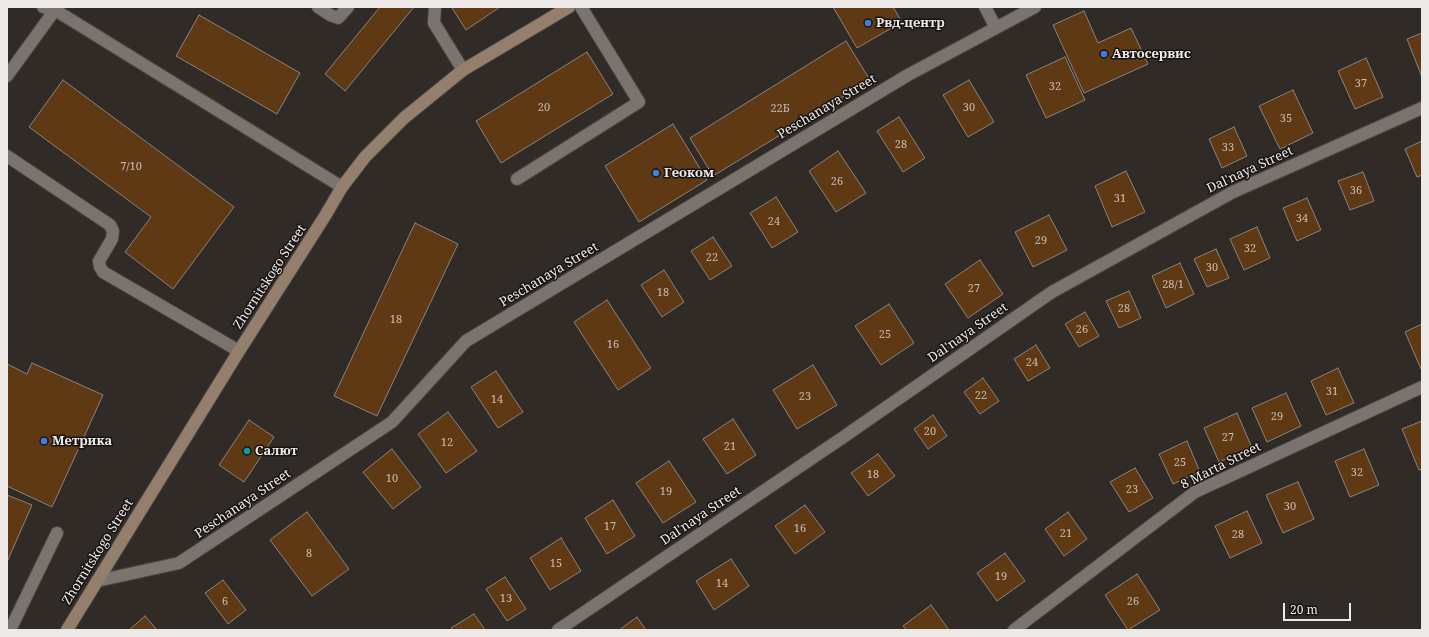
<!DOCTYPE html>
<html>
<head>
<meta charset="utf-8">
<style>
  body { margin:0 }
  #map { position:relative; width:1429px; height:637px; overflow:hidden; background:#312b27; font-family:"Noto Serif",serif }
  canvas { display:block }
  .frame { position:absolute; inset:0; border:8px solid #ede9e6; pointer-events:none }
  .scale { position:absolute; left:1283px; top:603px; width:68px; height:18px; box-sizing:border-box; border:2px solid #ede9e6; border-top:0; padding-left:5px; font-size:12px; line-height:14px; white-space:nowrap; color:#ede9e6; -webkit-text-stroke:3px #171413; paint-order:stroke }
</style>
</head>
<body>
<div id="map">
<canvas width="1429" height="637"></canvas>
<div class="frame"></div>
<div class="scale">20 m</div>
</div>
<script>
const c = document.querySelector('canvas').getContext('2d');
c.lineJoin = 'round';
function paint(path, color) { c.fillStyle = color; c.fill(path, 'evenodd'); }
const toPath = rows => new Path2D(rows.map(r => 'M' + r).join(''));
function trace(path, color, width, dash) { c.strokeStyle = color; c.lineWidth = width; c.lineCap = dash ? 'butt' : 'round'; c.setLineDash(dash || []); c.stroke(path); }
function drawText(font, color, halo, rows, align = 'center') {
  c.font = font + ' "Noto Serif",serif'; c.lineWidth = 3; c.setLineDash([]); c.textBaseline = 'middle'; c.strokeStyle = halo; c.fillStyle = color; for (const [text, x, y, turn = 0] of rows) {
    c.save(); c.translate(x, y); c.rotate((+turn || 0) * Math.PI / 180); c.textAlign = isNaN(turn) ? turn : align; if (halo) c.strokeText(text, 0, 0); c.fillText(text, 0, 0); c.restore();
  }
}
const building = toPath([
  [380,7,414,7,345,91,325,74,380,7],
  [453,7,500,7,466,30,452,8,453,7],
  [833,7,893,7,902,22,857,48,833,7],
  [1084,11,1098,43,1131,28,1148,64,1084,93,1053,25,1084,11],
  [199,15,300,73,277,114,176,56,199,15],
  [1422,33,1422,77,1407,39,1422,33],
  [846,41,870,80,713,176,690,138,846,41],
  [587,52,613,94,501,163,476,121,587,52],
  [1065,57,1085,100,1046,118,1026,75,1065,57],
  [1366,58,1383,97,1355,109,1338,71,1366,58],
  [63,80,234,207,173,289,125,252,151,217,29,127,63,80],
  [969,80,994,122,968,137,943,95,969,80],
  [1293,90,1313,133,1280,149,1259,106,1293,90],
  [899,117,925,158,903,172,877,131,899,117],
  [673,124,707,180,639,222,605,166,673,124],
  [1234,127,1247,156,1222,168,1209,139,1234,127],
  [1422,141,1422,175,1417,177,1405,149,1422,141],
  [838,151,866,193,836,212,809,171,838,151],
  [1126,171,1145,212,1112,227,1095,186,1126,171],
  [1363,172,1374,201,1350,210,1338,181,1363,172],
  [776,197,798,232,772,248,750,213,776,197],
  [1307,198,1321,230,1297,241,1283,208,1307,198],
  [1049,215,1067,250,1033,267,1015,232,1049,215],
  [415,223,458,244,377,416,334,396,415,223],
  [1257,227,1270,258,1244,270,1230,239,1257,227],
  [713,237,732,266,710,280,691,251,713,237],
  [1216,249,1229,278,1207,287,1194,259,1216,249],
  [980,260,1003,294,968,318,945,284,980,260],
  [1180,263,1194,294,1166,308,1152,276,1180,263],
  [664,270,684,302,662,317,641,285,664,270],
  [1129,291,1141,318,1119,328,1106,301,1129,291],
  [607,300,651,368,618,390,574,322,607,300],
  [889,304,914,343,881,365,855,326,889,304],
  [1085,312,1099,336,1079,347,1065,324,1085,312],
  [1422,324,1422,368,1421,369,1405,332,1422,324],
  [1036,345,1050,368,1028,381,1014,359,1036,345],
  [32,363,103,395,52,507,7,486,7,364,27,374,32,363],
  [813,365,837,405,797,429,773,390,813,365],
  [1338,368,1354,403,1326,415,1311,381,1338,368],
  [496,371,523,412,498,428,471,387,496,371],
  [983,378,999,401,980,414,964,392,983,378],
  [1286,393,1301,426,1267,442,1252,408,1286,393],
  [448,412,477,451,446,473,418,434,448,412],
  [1237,413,1252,448,1219,462,1204,428,1237,413],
  [933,415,947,436,928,449,914,429,933,415],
  [733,419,756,455,727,474,703,439,733,419],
  [249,420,274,437,244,482,219,465,249,420],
  [1422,421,1422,469,1419,470,1402,429,1422,421],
  [1187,441,1200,472,1173,484,1159,454,1187,441],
  [392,449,421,487,393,509,363,472,392,449],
  [1364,449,1379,485,1350,497,1335,461,1364,449],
  [878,454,895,476,868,496,851,473,878,454],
  [669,461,696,502,663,523,636,483,669,461],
  [1135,468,1153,498,1129,512,1110,482,1135,468],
  [1298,482,1314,519,1283,533,1266,495,1298,482],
  [7,495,32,505,7,562,7,495],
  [613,500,635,536,607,554,585,518,613,500],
  [805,505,825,532,795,554,775,526,805,505],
  [1247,511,1262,543,1230,558,1215,526,1247,511],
  [307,512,349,569,312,596,270,540,307,512],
  [1068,512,1087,539,1064,556,1045,529,1068,512],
  [561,538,581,571,550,590,530,558,561,538],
  [1005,553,1025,581,997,601,977,573,1005,553],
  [731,559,749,586,714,610,696,581,731,559],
  [1137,574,1160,610,1128,630,1105,595,1137,574],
  [505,577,526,609,507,621,486,589,505,577],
  [223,580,246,610,228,624,205,593,223,580],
  [931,605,949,630,907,630,903,626,931,605],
  [474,614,485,630,453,630,451,628,474,614],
  [145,616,157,630,129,630,145,616],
  [637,617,646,630,619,630,637,617]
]);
const lane = toPath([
  [43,7,55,10,342,187],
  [318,7,330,15,338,18,348,7],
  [435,7,434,23,463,70],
  [7,76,57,7],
  [7,156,110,225,113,231,112,239,99,261,100,267,103,272,239,351],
  [517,179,639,102,581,7],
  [10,630,57,533]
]);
const street = toPath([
  [985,7,996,28],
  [97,581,179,563,392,422,466,341,908,75,1035,7],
  [558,630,842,438,1052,292,1233,192,1422,108],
  [1014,630,1195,492,1422,387]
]);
const secondary = toPath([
  [67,630,239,351,325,216,342,187,365,157,404,118,463,70,569,7]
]);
const markers = [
  [868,23,4,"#3f7fe0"],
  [1104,54,4,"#3f7fe0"],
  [656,173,4,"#3f7fe0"],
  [44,441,4,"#3f7fe0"],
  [247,451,4,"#0f9aa8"]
];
const numberNames = [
  ["37",1361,84],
  ["32",1055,87],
  ["20",544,108],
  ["30",969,108],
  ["22Б",780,109],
  ["35",1286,119],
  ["28",901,145],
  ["33",1228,148],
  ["7/10",131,167],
  ["26",837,182],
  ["36",1356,191],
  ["31",1120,199],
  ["34",1302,219],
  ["24",774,222],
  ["29",1041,241],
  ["32",1250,249],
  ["22",712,258],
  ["30",1212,268],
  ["28/1",1173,285],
  ["27",974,289],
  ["18",663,293],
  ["28",1124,309],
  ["18",396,320],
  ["26",1082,330],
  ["25",885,335],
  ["16",613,345],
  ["24",1032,363],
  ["31",1332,392],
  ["22",981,396],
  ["23",805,397],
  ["14",497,400],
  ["29",1277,417],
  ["20",930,432],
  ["27",1228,438],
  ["12",447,443],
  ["21",730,447],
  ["25",1180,463],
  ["32",1357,473],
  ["18",873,475],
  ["10",392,479],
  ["23",1132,490],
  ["19",666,492],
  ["30",1290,507],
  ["17",610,527],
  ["16",800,529],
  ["21",1066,534],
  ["28",1238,535],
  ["8",309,554],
  ["15",556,564],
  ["19",1001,577],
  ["14",722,584],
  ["13",506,599],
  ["6",225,602],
  ["26",1133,602]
];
const poiNames = [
  ["Рвд-центр",876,23],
  ["Автосервис",1112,54],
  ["Геоком",664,173],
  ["Метрика",52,441],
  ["Салют",255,451]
];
const streetNames = [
  ["Peschanaya Street",827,107,-31],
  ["Dal'naya Street",1250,170,-25],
  ["Peschanaya Street",549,275,-31],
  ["Zhornitskogo Street",270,277,-57],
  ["Dal'naya Street",968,333,-35],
  ["8 Marta Street",1221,466,-27],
  ["Peschanaya Street",243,504,-34],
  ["Dal'naya Street",701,516,-34],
  ["Zhornitskogo Street",98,552,-58]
];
paint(building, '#5f3814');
trace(building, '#8a847e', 1);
trace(lane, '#4c4743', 14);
trace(street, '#4c4743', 14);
trace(secondary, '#4c4743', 14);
trace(lane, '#7a736e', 12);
trace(street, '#7a736e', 12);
trace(secondary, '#937f6c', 12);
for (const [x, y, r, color] of markers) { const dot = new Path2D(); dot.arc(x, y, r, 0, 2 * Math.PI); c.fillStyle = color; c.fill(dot); trace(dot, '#171413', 1.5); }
drawText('11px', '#cabdb2', null, numberNames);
drawText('bold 13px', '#ede9e6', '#171413', poiNames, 'left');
drawText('13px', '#ede9e6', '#171413', streetNames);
</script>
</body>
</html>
